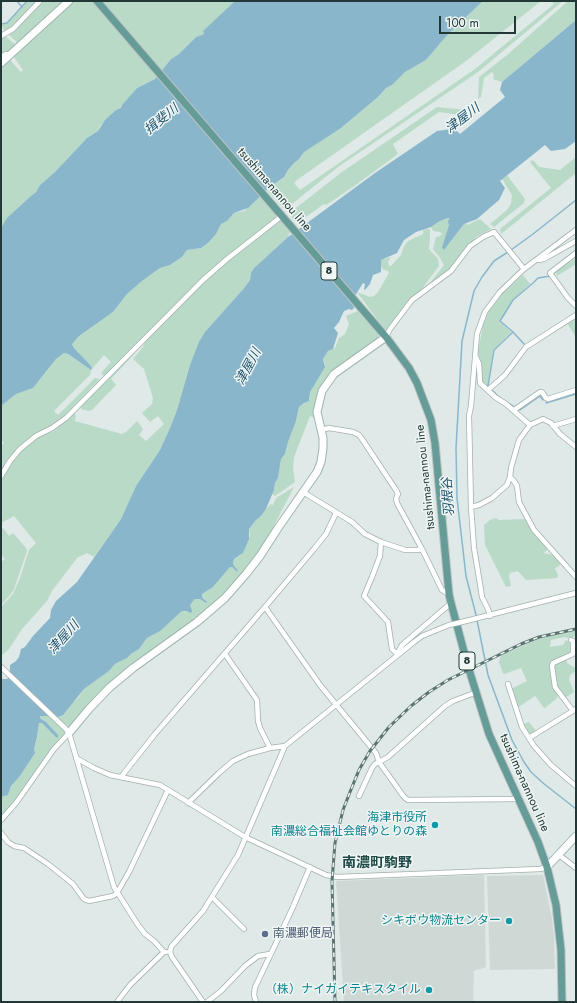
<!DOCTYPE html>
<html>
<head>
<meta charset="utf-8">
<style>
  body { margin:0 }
  #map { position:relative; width:577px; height:1003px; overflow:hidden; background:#dfe9e7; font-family:Jost,sans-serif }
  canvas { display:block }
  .frame { position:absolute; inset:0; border:2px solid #213836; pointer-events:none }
  .scale { position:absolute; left:439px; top:16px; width:77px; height:18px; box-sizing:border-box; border:2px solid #213836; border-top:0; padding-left:5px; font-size:12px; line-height:14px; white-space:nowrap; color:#213836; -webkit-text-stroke:3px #eff6f4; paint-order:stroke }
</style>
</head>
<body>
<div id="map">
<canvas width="577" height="1003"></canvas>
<div class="frame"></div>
<div class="scale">100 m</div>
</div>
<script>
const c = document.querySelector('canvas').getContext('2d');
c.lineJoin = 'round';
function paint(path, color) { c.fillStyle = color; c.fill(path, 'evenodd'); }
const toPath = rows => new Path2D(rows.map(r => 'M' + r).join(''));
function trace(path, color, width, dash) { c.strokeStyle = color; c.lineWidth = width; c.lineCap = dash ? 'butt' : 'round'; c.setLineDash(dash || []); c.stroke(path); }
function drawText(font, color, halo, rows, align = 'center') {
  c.font = font + ' Jost,"Noto Sans JP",sans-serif'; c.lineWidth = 3; c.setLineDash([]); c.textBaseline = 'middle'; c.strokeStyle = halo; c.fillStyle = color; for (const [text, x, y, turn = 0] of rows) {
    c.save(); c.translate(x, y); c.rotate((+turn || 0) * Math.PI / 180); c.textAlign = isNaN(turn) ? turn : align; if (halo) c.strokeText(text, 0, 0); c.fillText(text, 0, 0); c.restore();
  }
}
const built = toPath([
  [576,627,576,630,539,639,501,655,499,652,539,636],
  [484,875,486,967,474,971,473,1002,344,1002,336,881],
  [543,875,552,919,554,936,555,969,490,970,487,876]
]);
const green = toPath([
  [28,1,38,1,12,28,5,31,1,25,7,23],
  [43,1,63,1,19,44,8,34,14,30],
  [74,1,94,1,97,4,102,1,235,1,204,31,204,34,196,37,179,54,171,59,155,79,137,88,122,105,121,108,116,110,100,126,98,131,87,138,55,172,40,185,36,192,32,195,8,218,1,228,1,68,10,60,21,72,23,70,14,57],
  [483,1,541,1,466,61,297,180,294,183,300,190,475,69,554,4,551,1,563,1,478,72,338,167,287,208,283,208,267,190,270,187,284,177,288,170,293,163,299,159,304,151,341,128,378,97,386,88,392,85,405,72,426,60,449,33],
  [568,1,576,1,576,20,502,82,493,79,494,75,492,72,484,78,481,97,478,99,479,77,507,55],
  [5,36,17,46,11,51,6,51,1,54,1,39],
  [437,107,466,110,461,115,439,112,393,144,398,154,353,187,326,205,324,204,303,219,294,220,292,218,291,214,292,211,342,172],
  [576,157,576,173,501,234,500,229,551,188,530,162,533,160,539,167,560,170],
  [507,175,525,199,524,203,494,227,490,224,507,210,511,204,512,195,502,179],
  [262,195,277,213,275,219,164,316,104,376,101,373,111,362,104,355,92,369,74,348,72,344,73,341,113,312,127,294,142,281,160,268,170,265,182,257,187,250,201,248,208,243,216,234,221,224,227,221,234,213,244,211],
  [448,218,450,219,449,225,444,250,464,224,466,223,467,225,480,219,491,229,476,237,449,270,430,284,430,283,444,265,440,258,433,249,436,237,440,236,442,234,440,232,433,231,431,227,440,221],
  [279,221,283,221,291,229,288,237,254,268,251,273,250,280,245,287,205,332,190,365,177,410,170,428,160,450,136,486,121,519,94,557,87,553,77,558,52,591,47,601,22,629,9,649,1,656,1,607,13,594,20,578,29,550,36,543,14,516,1,523,1,479,11,462,21,451,37,437,54,431,74,413,76,415,75,421,122,434,126,432,137,421,143,429,139,435,146,441,164,424,158,416,150,422,142,413,152,404,153,398,144,369,133,359,143,347,146,340,205,281,242,248],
  [428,229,430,230,430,235,429,249,438,259,439,266,418,294,409,299,387,330,382,326,357,292,370,297,374,296,378,292,389,273,388,271,382,269,380,263,381,260,391,257,388,262,389,266,391,266,401,255,404,246,408,241,423,234,423,230],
  [576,258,576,264,557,276,556,272],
  [523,275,530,284,513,300,499,321,511,332,493,350,488,386,486,387,481,381,480,361,478,352,483,325,488,313,502,294],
  [358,311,378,334,378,339,333,371,326,379,321,387,315,402,314,418,310,416,294,457,293,468,295,482,275,496,272,494,274,490,275,483,278,478,281,459,285,454,288,442,296,421,299,407,310,399,309,395,310,392,317,378,322,372,325,364,323,359,328,351,335,348,339,338,345,334,349,324,346,316],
  [576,317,576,337,567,323],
  [134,352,135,353,111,379,116,385,92,410,89,411,81,409,81,406],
  [64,353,68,354,91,370,90,375,54,411,58,415,95,378,100,379,63,417,51,426,35,434,20,447,9,458,1,471,1,446,4,443,1,440,1,406,16,394,33,388,56,359],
  [294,487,259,554,245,572,222,596,196,620,133,666,68,729,66,728,68,725,66,724,64,725,55,716,78,698,84,689,109,671,115,664,127,658,131,654,139,649,147,638,159,631,182,611,189,612,190,605,195,599,200,599,206,603,205,599,202,597,202,594,213,587,230,567,232,567,237,572,238,571,233,564,234,559,241,555,250,536,249,529,256,520,261,516,266,509,271,504,273,505,276,498],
  [496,518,499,520,526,519,536,536,547,548,547,550,543,553,553,555,560,563,560,565,555,568,558,575,557,578,526,580,518,571,510,573,509,576,511,586,506,587,485,545,484,525,490,520],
  [3,528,9,536,13,533,26,548,27,551,14,589,11,594,1,605,1,562,5,559,1,554,1,530],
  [575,630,576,636,568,638,564,637,551,640,550,647,563,645,566,640,572,644,570,652,566,655,552,661,550,666,552,684,558,694,557,698,545,708,543,707,537,698,535,696,517,708,511,689,527,681,521,668,504,674,503,673,499,662,501,655,539,639],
  [566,659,567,663,575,668,576,671,570,675,569,679,574,692,565,698,557,686,553,667,554,665],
  [40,716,50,716,65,730,64,736,14,801,1,817,1,797,8,795,11,786,20,776,35,753,34,749,37,737,39,723,42,723,57,737,58,735,44,720,40,718],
  [529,722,536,731,531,734,528,734,522,725]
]);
const water = toPath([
  [235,1,483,1,449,33,426,60,405,72,392,85,386,88,378,97,341,128,304,152,299,159,293,164,288,170,284,177,270,187,248,208,234,213,227,221,221,224,216,234,208,243,201,248,187,250,182,257,170,265,160,268,142,281,127,294,113,312,78,337,72,344,74,348,91,366,92,369,91,370,68,354,64,353,56,359,33,388,16,394,1,406,1,228,7,218,32,195,36,192,40,185,55,172,87,138,98,131,105,120,116,110,121,108,122,105,137,88,155,79,171,59,179,54,196,37,204,34,203,31],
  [576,20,576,141,565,149,551,151,545,145,500,181,505,188,499,200,477,219,464,224,444,250,442,248,449,225,448,221,450,219,448,218,440,221,431,227,416,232,404,240,397,253,381,260,381,272,373,275,370,284,365,290,364,289,365,284,363,283,353,299,354,308,352,310,349,309,344,311,339,322,334,328,338,333,333,349,328,351,323,359,325,367,310,392,309,401,304,403,299,407,296,421,288,442,285,454,281,459,278,478,275,483,274,490,266,509,261,516,256,520,249,529,249,539,243,553,234,559,233,564,238,571,237,572,232,567,230,567,213,587,202,594,202,597,207,602,206,603,200,599,195,599,190,605,192,611,191,613,186,611,182,611,160,631,147,638,139,649,131,654,127,658,115,664,109,671,84,689,63,715,58,717,55,716,40,716,40,718,46,722,58,735,58,737,57,738,42,723,39,723,37,737,34,749,35,753,20,776,11,786,8,795,1,797,1,679,7,679,10,675,10,665,16,661,19,657,21,649,25,647,33,636,50,618,51,610,56,601,77,582,121,519,136,486,160,450,170,428,177,410,190,365,199,342,205,332,245,287,250,280,251,273,254,268,288,237,375,173,437,131,452,129,453,127,460,134,505,97,500,90,502,82]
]);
const stream = toPath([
  [17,1,22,7],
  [1,24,7,23,27,1],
  [511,250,533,234,576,200],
  [508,252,494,261,482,277,474,291,462,341,456,448,457,498,466,576,476,615,488,675,512,740,524,762,531,772,543,783,576,809],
  [554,273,576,256],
  [534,282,538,278,550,276],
  [513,332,524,344],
  [488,386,494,350,513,332,500,321,513,300,533,283],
  [493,391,498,396,513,406],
  [546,403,576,394],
  [518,409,520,410,540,396,543,400]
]);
const street = toPath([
  [1,36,13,29,40,1],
  [1,57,6,54,10,55],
  [576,253,550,273,568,298,576,306],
  [538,260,544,259,576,241],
  [386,337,390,329,412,300,451,271,470,246,483,237,494,232,524,269],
  [475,355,479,364,480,383,495,397,506,404,530,425],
  [488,390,505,375,526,347,576,315],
  [514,410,540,392,542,392,546,398,548,399,576,390],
  [553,426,576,419],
  [321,430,329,428,353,432,359,435,362,439,396,490,398,494,396,499,397,503,422,549],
  [1,476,10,461,20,449,36,436,52,428,66,418,203,280,227,259,282,216],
  [510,477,514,481,517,486,519,502,534,530,576,577],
  [303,492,352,522,365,534,381,542,405,550,417,550,422,549,442,590,449,594],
  [471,507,479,505,492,498,507,485,510,477,511,468,519,440,530,425,543,419,551,423,560,434,576,447],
  [381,542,380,556,372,577,364,596,388,622,392,649,397,654],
  [265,607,320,685,376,753,379,762,375,764,372,768,359,796],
  [490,616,488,609,482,597,480,584,474,548,471,507,469,416,471,406,477,334,485,312,500,292,524,269,576,230],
  [462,622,576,593],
  [571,640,573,641,573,654,553,663,552,666,555,687,573,711],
  [398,652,402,645,451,603],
  [225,654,257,700,258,721,260,728,270,748],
  [1,667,66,729,69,733,114,887,138,925,145,934,154,941,164,952],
  [508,684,522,727,534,746,551,765,576,786],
  [477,692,453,701,445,706,388,757,379,762,404,797,408,800,518,799],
  [529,738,576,709],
  [76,758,94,768,110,775,160,785,245,837,326,875,337,877,440,873,540,869,547,867],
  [121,777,155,734,265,607,314,549,326,534,336,513],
  [188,803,219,773,233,761,248,754,270,748,285,746],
  [1,820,16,803,54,749,69,733],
  [1,833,8,842,14,846,24,848,48,864,73,884,84,899,89,901,113,896,117,893,129,872,168,790],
  [559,855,576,868],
  [212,897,244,929],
  [117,1002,130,985,164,952,166,952],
  [203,1002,172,957,170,952,171,947,203,911,238,855,285,746,414,642,422,636,449,625],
  [207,1002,221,991,245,966,258,956,270,954],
  [256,1002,254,995,255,987,259,979,293,907,310,867]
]);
const secondary = toPath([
  [1,63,69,1],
  [69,733,89,709,109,688,133,668,197,622,225,598,246,574,260,556,278,528,317,472,321,462,323,448,323,438,317,412,322,391,334,374,386,337],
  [547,867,576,836]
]);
const primary = toPath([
  [97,1,386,337,409,368,417,383,431,420,435,443,449,594,451,603,467,663,489,734,538,842,547,867,556,905,561,950,562,1002]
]);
const rail = toPath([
  [335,1002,332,881,335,843,343,810,350,792,359,770,370,751,389,727,411,706,429,692,448,680,521,644,539,637,576,629]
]);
const streetBridge = toPath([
  [449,625,462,622]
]);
const markers = [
  [435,825,4,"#0f9aa8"],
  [509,921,4,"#0f9aa8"],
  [265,934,4,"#5c6f8a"],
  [429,990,4,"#0f9aa8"]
];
const shields = [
  [329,271,16],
  [467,661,16]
];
const shieldNames = [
  ["8",329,271],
  ["8",467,661]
];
const streetNames = [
  ["tsushima-nannou line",274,190,49],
  ["tsushima-nannou line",426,477,-96],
  ["tsushima-nannou line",524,783,66]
];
const cultureNames = [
  ["海津市役所",427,818],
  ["南濃総合福祉会館ゆとりの森",427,832],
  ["シキボウ物流センター",501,921],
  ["（株）ナイガイテキスタイル",421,990]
];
const serviceNames = [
  ["南濃郵便局",273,934]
];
const waterNames = [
  ["津屋川",463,119,-37],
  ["揖斐川",162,120,-39],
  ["津屋川",249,367,-62],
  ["羽根谷",449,497,-94],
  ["津屋川",64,638,-48]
];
const quarterNames = [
  ["南濃町駒野",377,864]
];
paint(built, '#ced9d6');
paint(green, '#b9dac7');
paint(water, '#8ab6cc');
trace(stream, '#8ab6cc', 1.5);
trace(street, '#a2b0ae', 6);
trace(secondary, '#9fb4b0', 9);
trace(primary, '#bcc3c3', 9);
trace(street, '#fff', 4.5);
trace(secondary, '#fff', 7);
trace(primary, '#669c98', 7);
trace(rail, '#5b7472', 3);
trace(rail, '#eff6f4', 1.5, [4.5]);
trace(streetBridge, '#a2b0ae', 6, []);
trace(streetBridge, '#fff', 4.5);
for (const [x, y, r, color] of markers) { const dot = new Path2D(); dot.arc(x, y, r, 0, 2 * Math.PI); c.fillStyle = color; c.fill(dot); trace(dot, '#eff6f4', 1.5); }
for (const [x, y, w] of shields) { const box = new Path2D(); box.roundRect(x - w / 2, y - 9, w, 18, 3); c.fillStyle = '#eff6f4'; c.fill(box); trace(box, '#213836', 1); }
drawText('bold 11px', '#213836', null, shieldNames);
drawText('12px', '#213836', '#eff6f4', streetNames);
drawText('12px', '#0d838f', '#eff6f4', cultureNames, 'right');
drawText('12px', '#4e5e75', '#eff6f4', serviceNames, 'left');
drawText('italic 13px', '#205570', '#eff6f4', waterNames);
drawText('bold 14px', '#1f4946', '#eff6f4', quarterNames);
</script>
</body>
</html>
